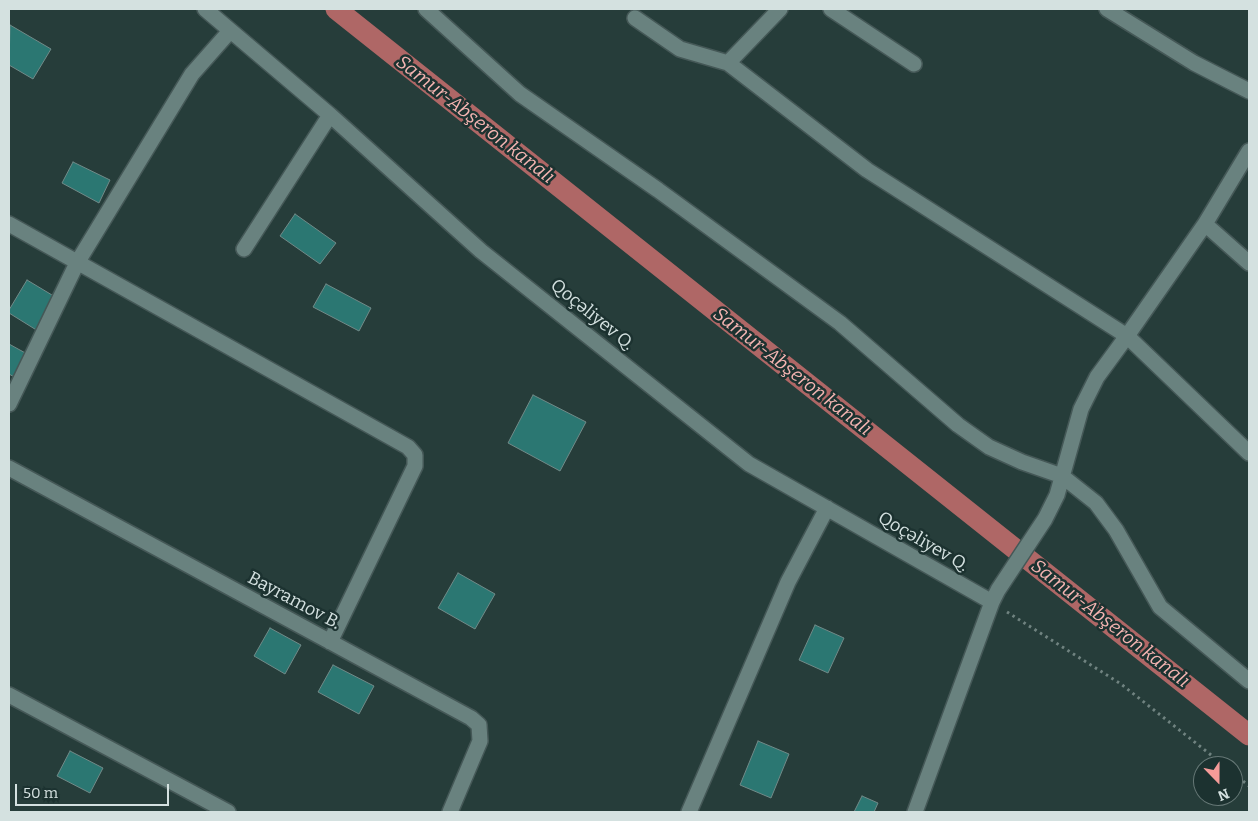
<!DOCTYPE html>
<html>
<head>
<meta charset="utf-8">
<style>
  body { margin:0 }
  #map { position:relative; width:1258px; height:821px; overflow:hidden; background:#263d3a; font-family:Bitter,serif }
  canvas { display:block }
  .frame { position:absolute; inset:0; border:10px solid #d4e1e0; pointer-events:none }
  .north { position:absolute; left:1193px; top:756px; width:50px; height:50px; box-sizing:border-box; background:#1c3230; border:1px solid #667876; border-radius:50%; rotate:158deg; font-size:14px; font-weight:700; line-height:20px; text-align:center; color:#d4e1e0 }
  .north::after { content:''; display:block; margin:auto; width:18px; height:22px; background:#f59b99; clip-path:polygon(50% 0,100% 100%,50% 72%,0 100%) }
  .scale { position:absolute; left:15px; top:784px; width:154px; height:22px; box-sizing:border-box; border:2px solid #d4e1e0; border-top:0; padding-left:6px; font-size:15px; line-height:18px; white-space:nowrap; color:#d4e1e0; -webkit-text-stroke:4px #1c3230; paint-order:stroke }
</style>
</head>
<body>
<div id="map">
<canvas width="1258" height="821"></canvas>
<div class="frame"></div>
<div class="north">N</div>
<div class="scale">50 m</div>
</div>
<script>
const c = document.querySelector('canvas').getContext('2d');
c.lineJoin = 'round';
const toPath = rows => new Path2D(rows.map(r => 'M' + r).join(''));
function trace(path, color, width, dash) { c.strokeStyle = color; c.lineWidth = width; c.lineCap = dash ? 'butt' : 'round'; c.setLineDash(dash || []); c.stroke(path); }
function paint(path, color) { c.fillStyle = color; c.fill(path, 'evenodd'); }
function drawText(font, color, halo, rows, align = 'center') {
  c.font = font + ' Bitter,serif'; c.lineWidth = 5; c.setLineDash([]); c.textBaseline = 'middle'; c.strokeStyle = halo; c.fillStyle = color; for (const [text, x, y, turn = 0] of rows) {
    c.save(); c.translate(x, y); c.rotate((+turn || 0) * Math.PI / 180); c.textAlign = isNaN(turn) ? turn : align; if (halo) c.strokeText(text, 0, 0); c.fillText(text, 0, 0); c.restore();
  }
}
const canal = toPath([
  [336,9,1249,735]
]);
const building = toPath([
  [10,25,51,49,33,79,9,65,10,25],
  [73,162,110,180,99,203,62,183,73,162],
  [295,214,336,243,320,264,280,236,295,214],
  [27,280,57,298,38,331,9,313,9,310,27,280],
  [326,284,371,308,359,331,313,307,326,284],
  [9,344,29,355,16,378,9,374,9,344],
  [533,395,586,422,560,471,508,443,533,395],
  [458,573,495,594,475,629,438,608,458,573],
  [815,625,844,638,828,673,799,660,815,625],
  [270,628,301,645,285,674,254,656,270,628],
  [333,665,374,686,359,714,318,692,333,665],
  [758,741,789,754,771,798,740,785,758,741],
  [70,751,103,768,90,793,57,776,70,751],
  [862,796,878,803,874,812,854,812,862,796]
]);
const path = toPath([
  [1007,612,1121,684,1225,766],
  [1233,773,1249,786]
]);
const minor = toPath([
  [205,9,330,115,481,251,749,464,992,602],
  [426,9,520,94,658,190,840,323,958,425,989,447,1022,462,1062,476,1096,503,1116,530,1160,607,1249,681],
  [831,9,914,64],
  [1107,9,1194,63,1249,91],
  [635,18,680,49,728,63,867,170,1127,336,1249,453],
  [728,63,780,9],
  [9,224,408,447,415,455,415,466,330,642],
  [1205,224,1249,263],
  [244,249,330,115],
  [9,404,77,263,192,74,230,31],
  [9,468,471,718,479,725,480,741,450,812],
  [9,695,228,812],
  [689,812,788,582,827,508],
  [915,812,992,602,998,590,1045,519,1057,495,1081,409,1097,377,1127,336,1205,224,1249,151]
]);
const streetNames = [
  ["Qoçəliyev Q.",592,315,39],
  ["Qoçəliyev Q.",923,542,30],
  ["Bayramov B.",294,601,28]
];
const waterNames = [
  ["Samur-Abşeron kanalı",475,120,38],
  ["Samur-Abşeron kanalı",792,372,38],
  ["Samur-Abşeron kanalı",1110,624,38]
];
trace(canal, '#af6766', 21);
paint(building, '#2b7772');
trace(building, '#718a88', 1);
trace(minor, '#455857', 18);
trace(path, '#708380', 3, [2.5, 4]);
trace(minor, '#69827f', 15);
drawText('18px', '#d4e1e0', '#1c3230', streetNames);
drawText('italic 19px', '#f3b4b1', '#1c3230', waterNames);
</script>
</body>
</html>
